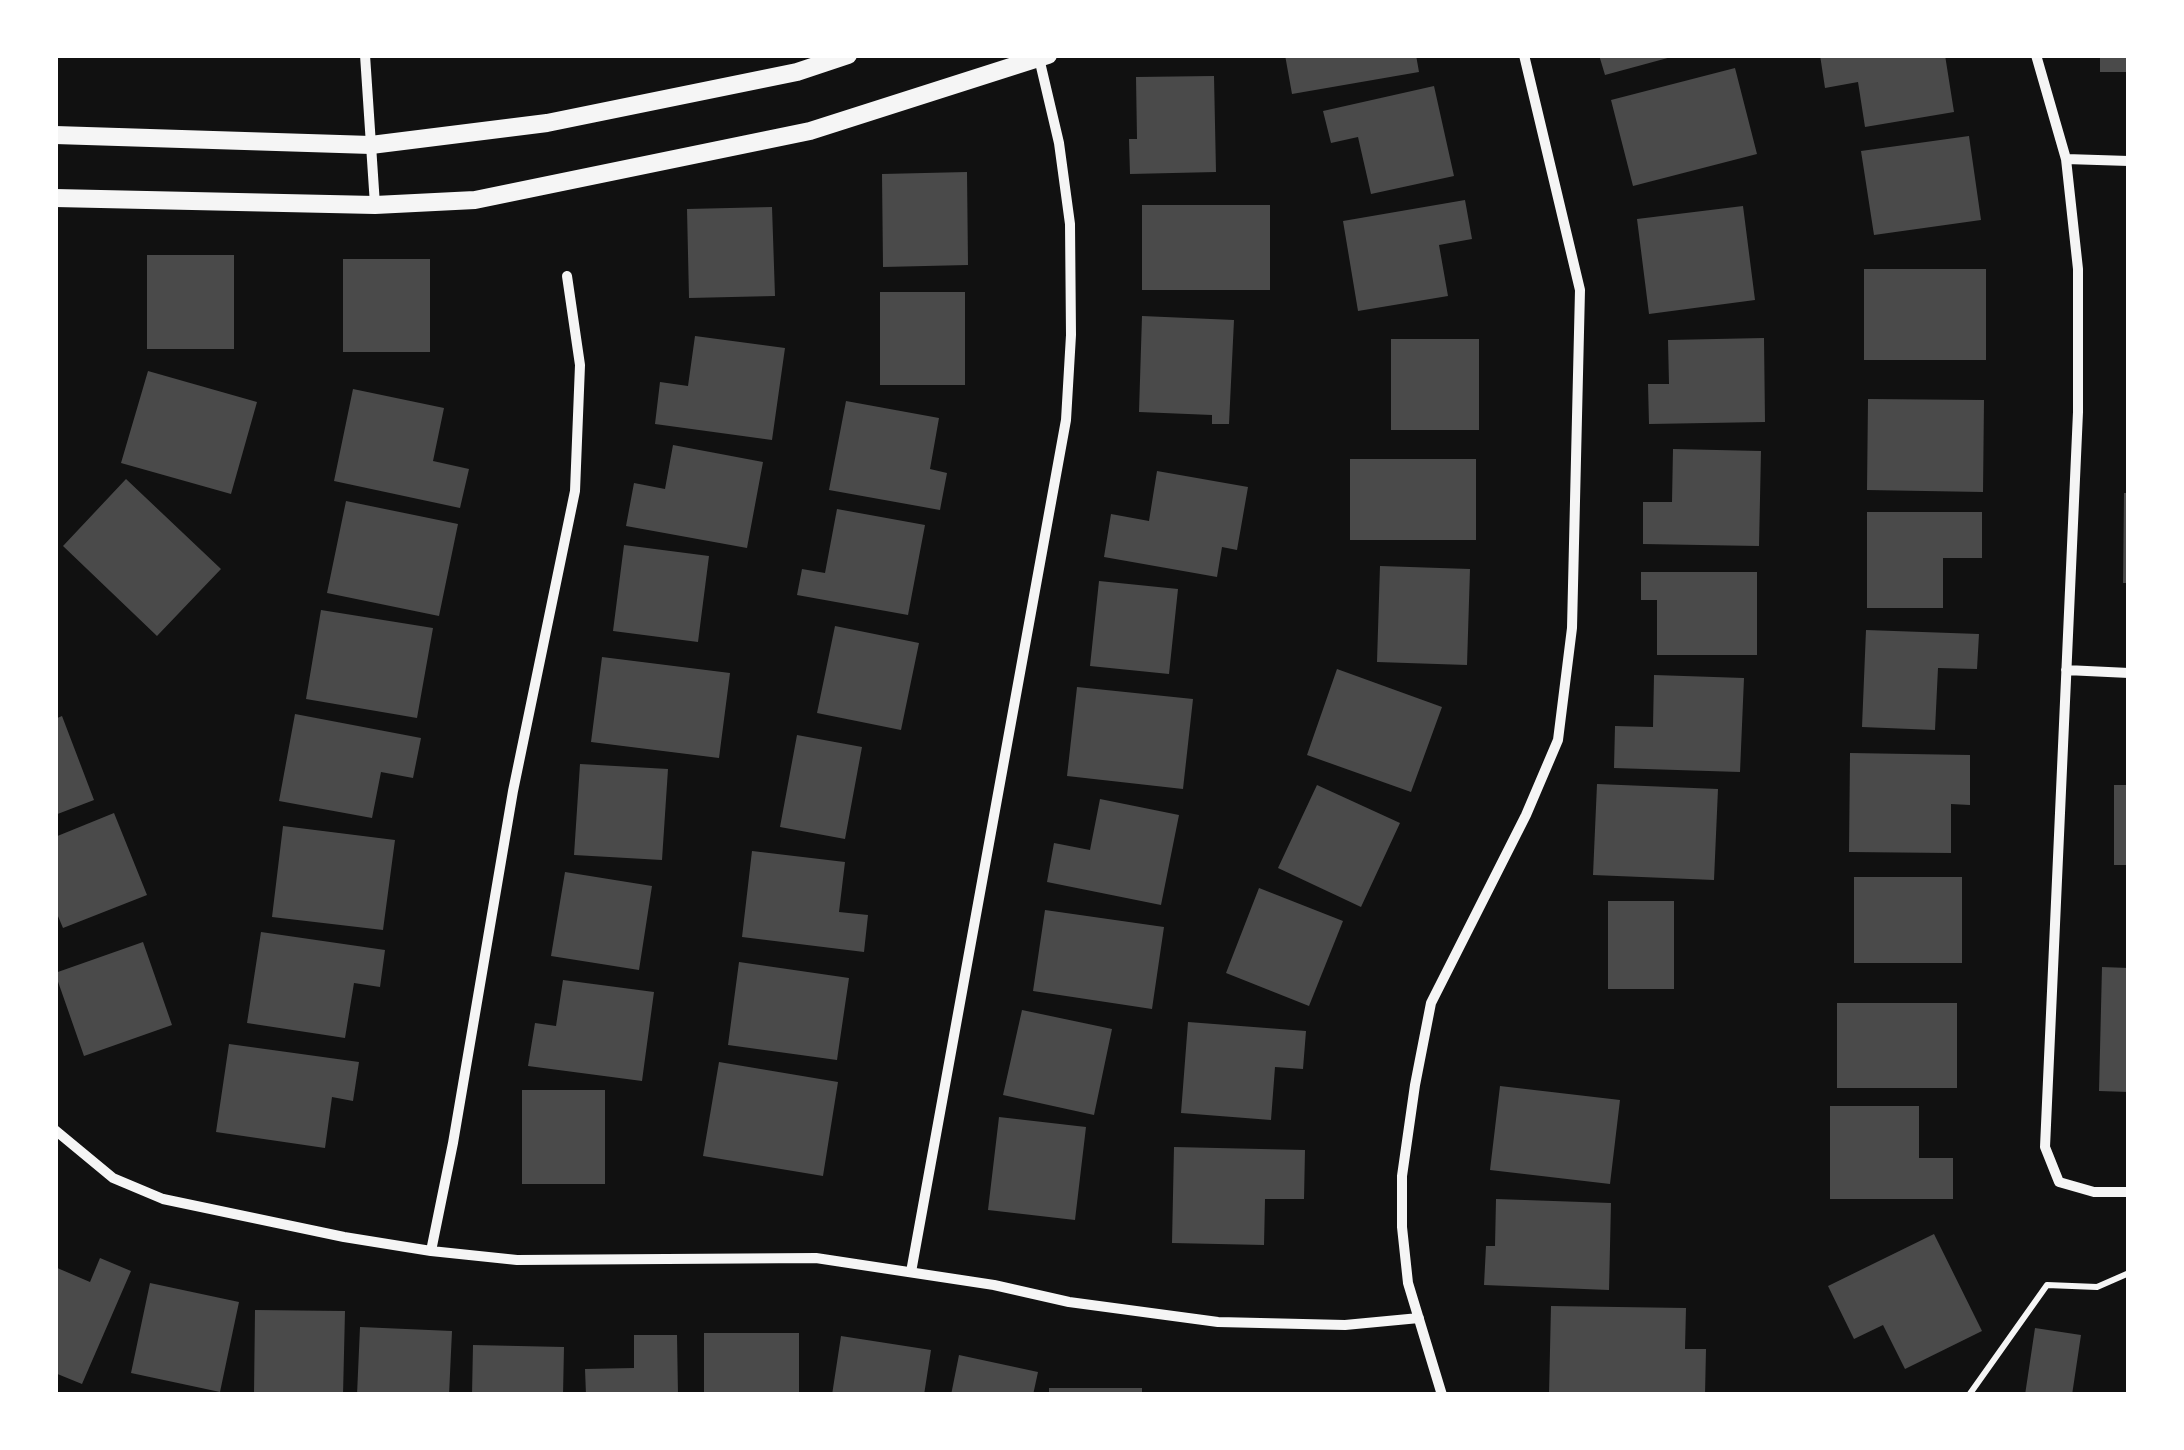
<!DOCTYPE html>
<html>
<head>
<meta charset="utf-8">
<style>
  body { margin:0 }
  #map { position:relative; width:2184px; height:1450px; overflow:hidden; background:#111; font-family:Lato,sans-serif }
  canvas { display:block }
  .frame { position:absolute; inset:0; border:58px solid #fff; pointer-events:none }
</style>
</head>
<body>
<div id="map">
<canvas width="2184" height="1450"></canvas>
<div class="frame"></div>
</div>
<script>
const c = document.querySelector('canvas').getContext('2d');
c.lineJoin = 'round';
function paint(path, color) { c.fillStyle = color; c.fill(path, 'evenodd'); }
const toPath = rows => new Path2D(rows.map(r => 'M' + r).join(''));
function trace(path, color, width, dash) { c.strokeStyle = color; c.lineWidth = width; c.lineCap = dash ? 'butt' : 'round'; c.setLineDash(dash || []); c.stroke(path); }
const building = toPath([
  [1285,55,1416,55,1419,72,1292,94],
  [1599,55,1675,55,1675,56,1605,75],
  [1820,55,1945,55,1954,112,1865,127,1858,82,1825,88],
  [2100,55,2129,55,2129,72,2100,72],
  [1735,68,1757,154,1633,186,1611,100],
  [1214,76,1216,172,1130,174,1129,139,1137,139,1136,77],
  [1434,86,1454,176,1371,194,1358,137,1331,143,1323,111],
  [1969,136,1981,220,1874,235,1861,151],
  [967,172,968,265,883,267,882,174],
  [1465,200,1472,239,1439,245,1448,296,1358,311,1343,221],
  [1142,205,1270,205,1270,290,1142,290],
  [1743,206,1755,300,1649,314,1637,219],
  [772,207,775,296,689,298,687,209],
  [147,255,234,255,234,349,147,349],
  [343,259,430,259,430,352,343,352],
  [1864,269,1986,269,1986,360,1864,360],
  [880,292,965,292,965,385,880,385],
  [1142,316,1234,320,1229,424,1212,424,1212,415,1139,412],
  [695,336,785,348,772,440,655,424,660,382,688,386],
  [1764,338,1765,422,1649,424,1648,384,1669,384,1668,340],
  [1391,339,1479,339,1479,430,1391,430],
  [148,371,257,402,231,494,121,463],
  [353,389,444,408,433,461,469,469,460,508,334,481],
  [1868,399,1984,400,1983,492,1867,490],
  [846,401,939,418,930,469,947,473,940,510,829,490],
  [673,445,763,462,747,548,626,526,634,483,665,489],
  [1673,449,1761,451,1759,546,1643,544,1643,502,1672,502],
  [1350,459,1476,459,1476,540,1350,540],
  [1157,471,1248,487,1237,550,1222,547,1217,577,1104,557,1111,514,1149,521],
  [126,479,221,569,157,636,63,546],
  [2124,493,2129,493,2129,583,2123,583],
  [346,501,458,524,439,616,327,593],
  [837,509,925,525,908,615,797,595,802,569,825,573],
  [1867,512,1982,512,1982,558,1943,558,1943,608,1867,608],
  [624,545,709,556,698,642,613,631],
  [1380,566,1470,569,1467,665,1377,662],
  [1641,572,1757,572,1757,655,1657,655,1657,600,1641,600],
  [1099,581,1178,589,1169,674,1090,666],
  [321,610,433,628,417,718,306,699],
  [835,626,919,643,901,730,817,713],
  [1866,630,1979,634,1977,669,1938,668,1935,730,1862,727],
  [602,657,730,673,719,758,591,742],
  [1337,669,1442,707,1411,792,1307,755],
  [1654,675,1744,678,1740,772,1614,768,1615,726,1653,727],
  [1077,687,1193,699,1183,789,1067,776],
  [295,714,421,738,413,778,381,772,372,818,279,801],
  [62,716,94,800,55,815,55,719],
  [797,735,862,747,845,839,780,827],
  [1850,753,1970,755,1970,805,1951,804,1951,853,1849,852],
  [580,764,668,769,662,860,574,855],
  [1597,784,1718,789,1714,880,1593,875],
  [1317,785,1400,823,1361,907,1278,868],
  [2114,785,2129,785,2129,865,2114,865],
  [1100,799,1179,815,1161,905,1047,882,1054,843,1090,850],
  [114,813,147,895,63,928,55,909,55,837],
  [283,826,395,840,383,930,272,917],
  [752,851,845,862,839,912,868,915,864,952,742,937],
  [565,872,652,886,639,970,551,956],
  [1854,877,1962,877,1962,963,1854,963],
  [1259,888,1343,921,1309,1006,1226,973],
  [1608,901,1674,901,1674,989,1608,989],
  [1045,910,1164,927,1152,1009,1033,991],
  [261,932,385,950,380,987,354,983,345,1038,247,1023],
  [143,942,172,1025,84,1056,55,973],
  [739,962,849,978,837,1060,728,1045],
  [2102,967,2129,968,2129,1092,2099,1091],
  [563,980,654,992,642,1081,528,1066,535,1023,556,1026],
  [1837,1003,1957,1003,1957,1088,1837,1088],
  [1022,1010,1112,1029,1094,1115,1003,1095],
  [1188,1022,1306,1031,1303,1069,1275,1067,1271,1120,1181,1113],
  [229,1044,359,1062,353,1101,332,1097,325,1148,216,1132],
  [719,1062,838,1082,823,1176,703,1156],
  [1500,1086,1620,1100,1610,1184,1490,1170],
  [522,1090,605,1090,605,1184,522,1184],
  [1830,1106,1919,1106,1919,1158,1953,1158,1953,1199,1830,1199],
  [999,1117,1086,1127,1075,1220,988,1210],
  [1174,1147,1305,1150,1304,1199,1265,1199,1264,1245,1172,1243],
  [1496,1199,1611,1203,1609,1290,1484,1285,1486,1246,1495,1246],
  [1934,1234,1982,1331,1905,1369,1883,1325,1854,1339,1828,1286],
  [100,1258,131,1271,82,1384,55,1373,55,1267,90,1282],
  [150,1283,239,1302,220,1392,131,1373],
  [1551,1306,1686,1308,1685,1349,1706,1349,1705,1395,1549,1394],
  [255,1310,345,1311,343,1395,254,1394],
  [360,1327,452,1331,449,1395,357,1395],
  [2035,1328,2081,1335,2072,1395,2025,1395],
  [704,1333,799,1333,799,1395,704,1395],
  [634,1335,677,1335,678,1395,586,1395,585,1369,634,1368],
  [841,1336,931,1350,924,1395,832,1395],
  [473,1345,564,1347,563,1395,472,1395],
  [959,1355,1038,1372,1033,1395,951,1395],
  [1049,1388,1142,1388,1142,1395,1049,1395]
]);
const path = toPath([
  [1969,1395,2047,1285,2097,1287,2129,1273]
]);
const minor = toPath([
  [365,55,375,205],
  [2036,55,2066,159,2078,269,2078,412,2045,1147,2059,1182,2094,1192,2129,1192],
  [2066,159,2129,161],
  [2066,670,2129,673],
  [55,1130,113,1178,163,1199,344,1237,431,1251,517,1260,816,1258,994,1285,1069,1302,1218,1322,1345,1325,1419,1318],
  [431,1251,453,1143,513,791,575,491,580,365,567,276],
  [911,1272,1066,420,1071,335,1070,224,1059,143,1039,58],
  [1442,1395,1408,1283,1402,1227,1402,1176,1415,1085,1431,1003,1526,815,1558,740,1572,628,1580,290,1524,55]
]);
const tertiary = toPath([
  [55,135,371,145,547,123,797,72,848,55],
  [55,198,375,205,475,200,810,131,1048,55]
]);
paint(building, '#4a4a4a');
trace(path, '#f5f5f5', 6);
trace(minor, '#f5f5f5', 10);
trace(tertiary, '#f5f5f5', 18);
</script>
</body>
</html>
